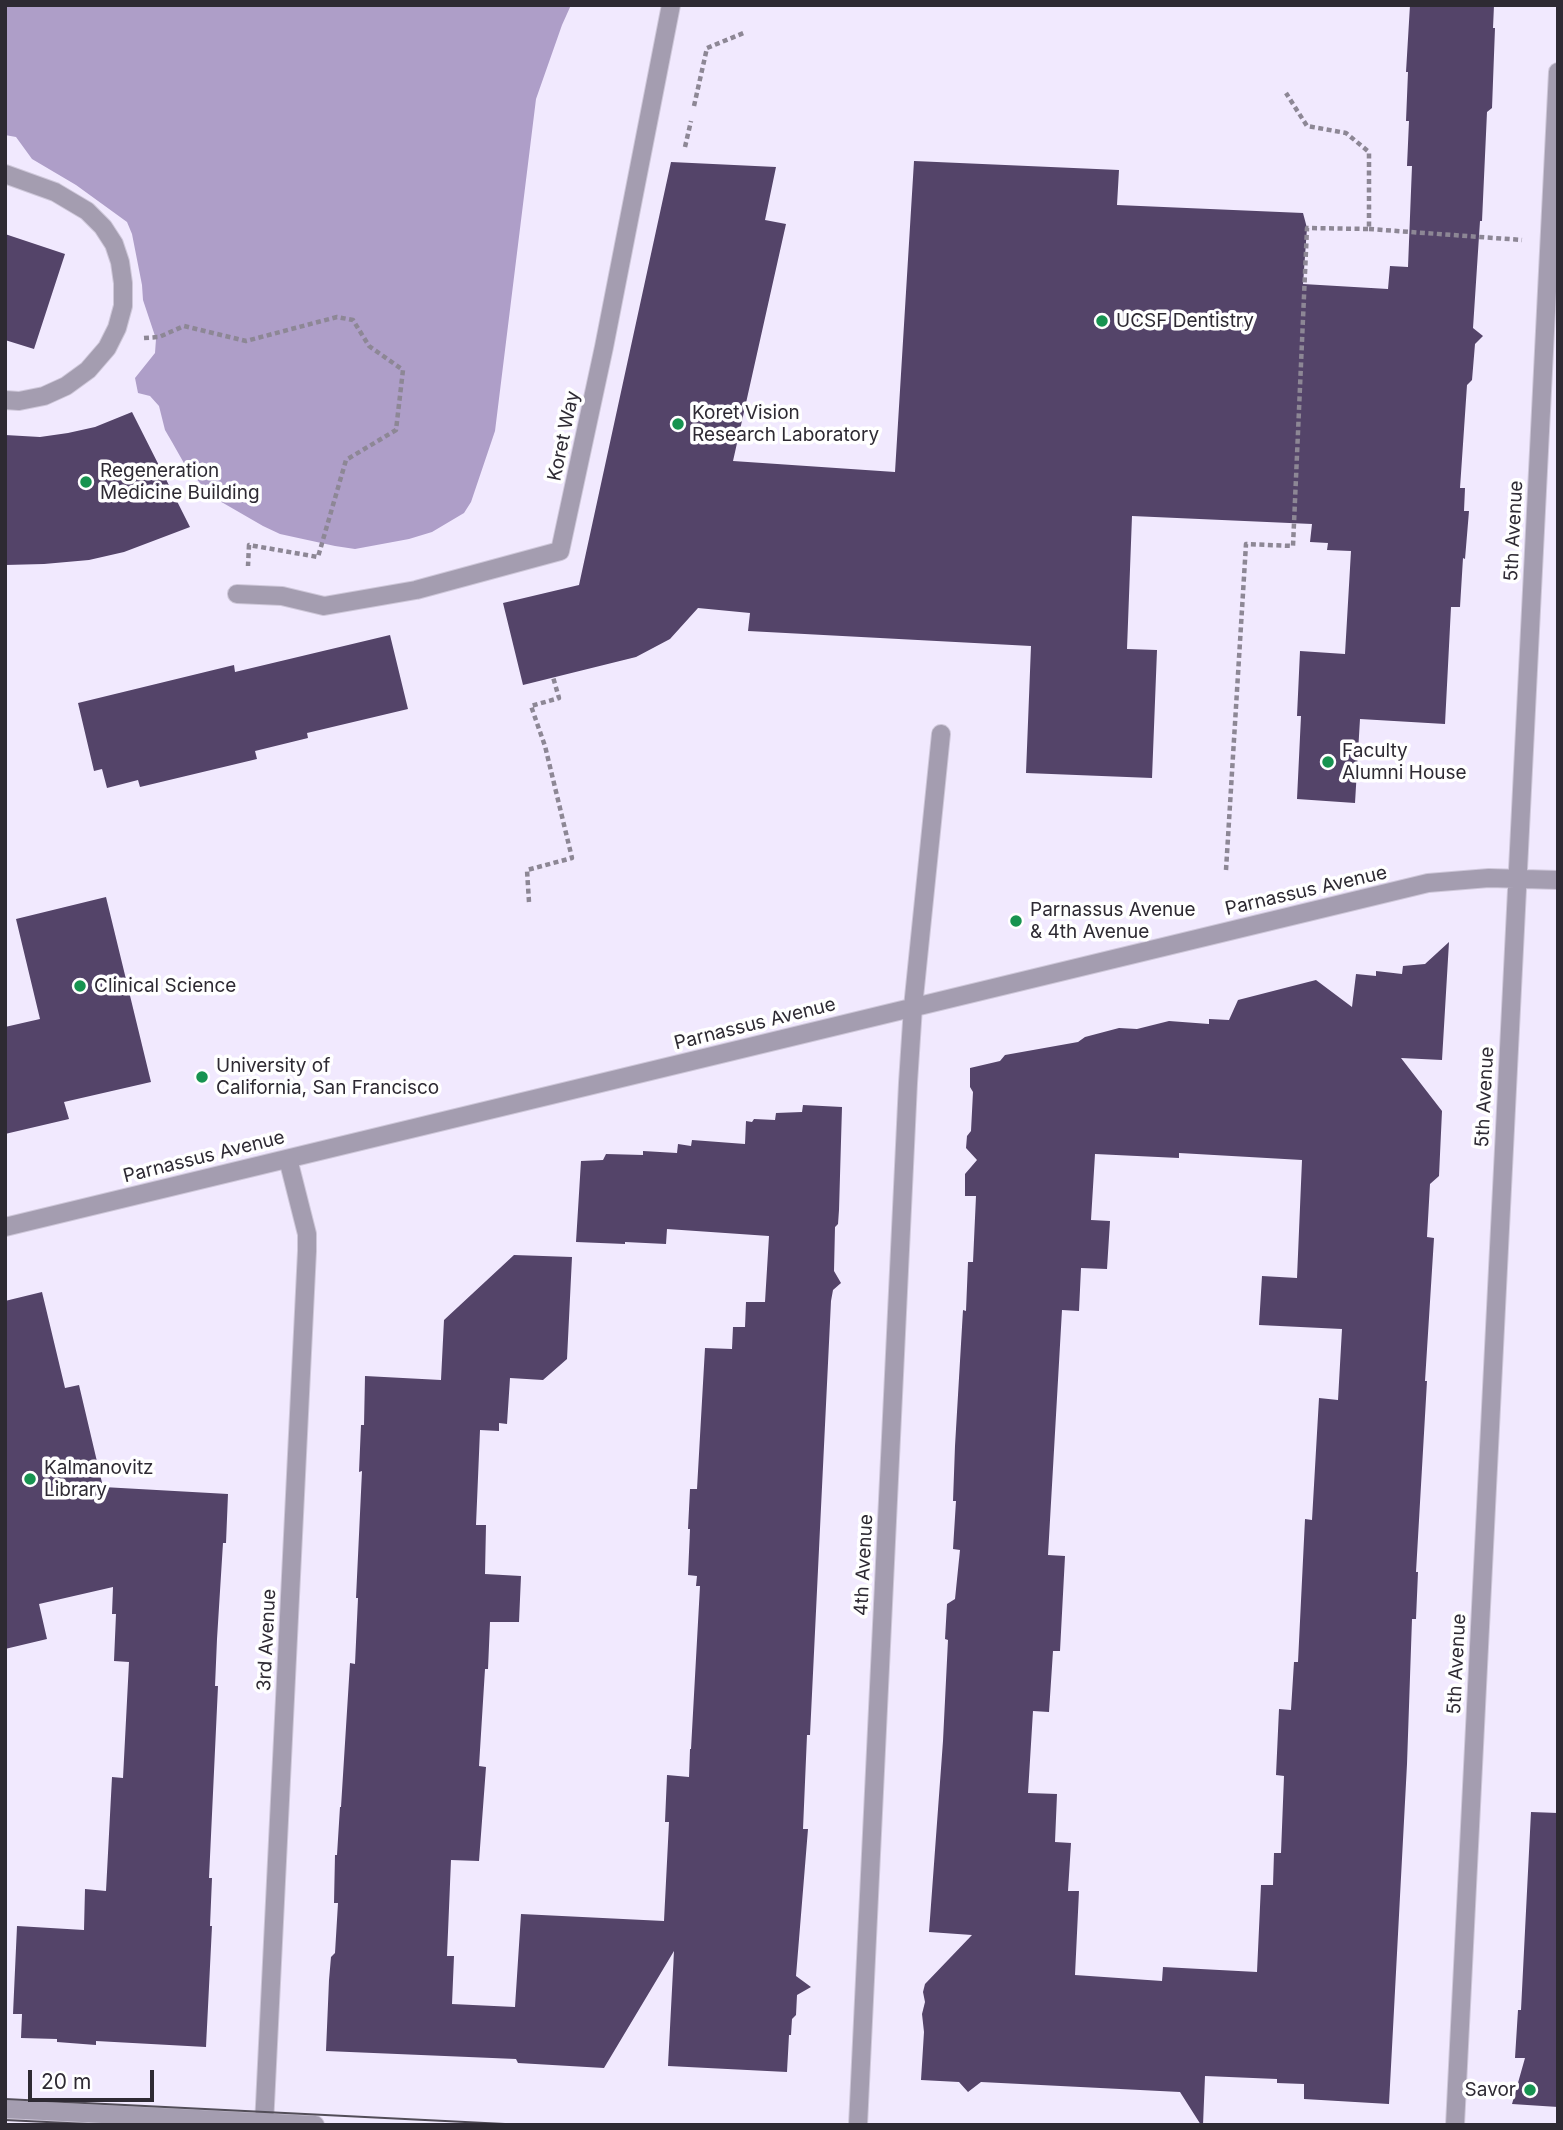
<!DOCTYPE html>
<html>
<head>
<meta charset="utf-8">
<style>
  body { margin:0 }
  #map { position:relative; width:1563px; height:2130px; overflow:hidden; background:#f1e9fe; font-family:Inter,sans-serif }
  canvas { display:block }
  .frame { position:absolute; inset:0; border:7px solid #2e2a33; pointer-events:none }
  .scale { position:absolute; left:28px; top:2070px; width:126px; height:32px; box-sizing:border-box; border:4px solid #2e2a33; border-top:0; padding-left:9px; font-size:21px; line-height:24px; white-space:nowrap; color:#2e2a33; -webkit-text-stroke:5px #fff; paint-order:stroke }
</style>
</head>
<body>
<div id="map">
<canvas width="1563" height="2130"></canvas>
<div class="frame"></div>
<div class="scale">20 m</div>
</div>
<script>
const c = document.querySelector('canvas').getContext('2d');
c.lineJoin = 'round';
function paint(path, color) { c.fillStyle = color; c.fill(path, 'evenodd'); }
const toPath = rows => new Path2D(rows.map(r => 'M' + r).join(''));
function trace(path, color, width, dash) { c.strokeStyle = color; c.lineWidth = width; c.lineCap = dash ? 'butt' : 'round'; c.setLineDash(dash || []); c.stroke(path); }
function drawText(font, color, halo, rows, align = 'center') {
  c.font = font + ' Inter,sans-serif'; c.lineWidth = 7; c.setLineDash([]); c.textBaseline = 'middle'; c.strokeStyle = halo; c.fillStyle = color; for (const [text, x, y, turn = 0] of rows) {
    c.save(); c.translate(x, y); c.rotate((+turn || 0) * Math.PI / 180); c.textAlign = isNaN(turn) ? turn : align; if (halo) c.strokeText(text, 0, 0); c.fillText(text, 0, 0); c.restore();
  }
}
const forest = toPath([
  [5,5,571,5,562,25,536,99,495,431,471,502,464,513,432,532,409,539,355,549,335,546,280,534,263,526,218,500,200,483,185,465,172,442,165,430,159,406,150,396,138,393,135,378,155,353,156,339,143,300,142,285,132,234,127,222,76,185,32,159,16,137,5,135]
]);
const building = toPath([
  [1410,5,1494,5,1493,28,1495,28,1492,108,1487,112,1482,221,1480,221,1473,328,1483,336,1475,344,1472,380,1467,385,1460,488,1465,488,1464,511,1469,511,1465,559,1463,558,1460,607,1451,607,1445,724,1360,719,1355,803,1297,799,1301,716,1297,716,1300,651,1345,654,1351,551,1327,550,1328,543,1310,542,1312,524,1132,516,1127,649,1157,650,1152,778,1026,773,1031,646,748,631,750,613,698,608,670,639,636,657,523,685,503,603,579,585,671,162,776,167,765,220,786,224,733,461,895,472,914,161,1119,170,1117,205,1303,213,1307,228,1303,284,1388,289,1390,266,1408,267,1412,166,1407,166,1409,121,1406,121,1408,72,1406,72],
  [5,234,65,254,34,349,5,340],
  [132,412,190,527,124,552,89,560,44,564,5,565,5,435,40,437,68,433,95,427],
  [390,635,408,709,307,733,308,738,255,751,257,759,140,787,138,780,107,788,102,769,94,771,78,703,234,665,235,672],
  [106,897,151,1082,64,1102,69,1119,5,1134,5,1027,40,1019,16,919],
  [1449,942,1442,1060,1401,1058,1442,1111,1439,1176,1430,1184,1427,1237,1434,1238,1425,1381,1427,1381,1416,1572,1418,1572,1416,1619,1412,1619,1407,1764,1389,2104,1304,2099,1304,2084,1277,2083,1277,2079,1205,2076,1203,2125,1201,2125,1180,2092,981,2082,968,2092,959,2082,921,2080,924,2032,922,2014,925,2002,923,1992,925,1984,972,1935,929,1932,943,1741,948,1640,945,1639,947,1604,955,1599,960,1550,953,1549,956,1501,953,1501,955,1446,963,1310,966,1311,968,1262,973,1262,976,1196,965,1196,965,1174,977,1160,966,1148,967,1136,971,1131,973,1092,970,1087,970,1068,1000,1061,1005,1055,1078,1042,1085,1037,1119,1028,1137,1029,1169,1021,1209,1024,1209,1019,1229,1020,1238,1000,1316,980,1352,1007,1356,974,1376,976,1376,971,1402,974,1403,966,1425,964],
  [1179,1153,1302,1160,1297,1278,1262,1276,1259,1325,1342,1329,1338,1400,1319,1398,1312,1520,1305,1519,1298,1662,1294,1662,1291,1710,1279,1709,1276,1775,1284,1776,1281,1853,1274,1853,1273,1885,1261,1885,1257,1972,1163,1967,1162,1981,1075,1975,1079,1891,1068,1891,1071,1843,1055,1842,1057,1794,1028,1793,1033,1711,1049,1712,1053,1651,1060,1651,1065,1556,1048,1555,1062,1310,1079,1311,1081,1268,1107,1269,1110,1221,1091,1220,1095,1154,1179,1158],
  [803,1105,842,1107,839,1210,838,1224,835,1227,834,1271,841,1283,833,1290,831,1301,810,1735,807,1735,803,1829,808,1829,796,1976,811,1987,797,1995,796,2015,792,2019,791,2035,789,2035,787,2072,668,2066,674,1951,604,2068,518,2063,516,2059,326,2051,329,1980,331,1957,335,1953,338,1903,334,1903,335,1855,337,1855,340,1807,341,1807,350,1663,355,1664,358,1598,356,1598,362,1471,359,1472,361,1425,364,1425,365,1376,441,1380,444,1320,514,1255,572,1257,567,1359,543,1380,510,1378,507,1424,499,1423,499,1431,480,1430,476,1525,486,1525,485,1574,521,1576,519,1622,490,1622,488,1669,485,1669,479,1766,486,1767,479,1861,451,1860,447,1956,454,1956,452,2004,515,2007,521,1914,664,1921,669,1822,665,1822,667,1775,689,1777,690,1749,691,1749,700,1586,696,1586,697,1576,688,1575,690,1529,688,1529,690,1489,697,1489,705,1348,732,1349,733,1327,745,1327,746,1302,765,1302,769,1236,667,1229,666,1244,625,1242,625,1244,576,1242,581,1161,603,1160,606,1154,643,1155,643,1151,677,1153,678,1144,691,1146,692,1140,745,1144,746,1121,752,1122,754,1119,775,1120,776,1113,802,1112],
  [42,1292,65,1388,79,1385,103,1487,228,1494,226,1543,223,1543,217,1639,215,1686,218,1686,209,1878,212,1878,210,1926,212,1926,206,2047,96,2041,96,2045,57,2042,57,2039,21,2038,22,2014,13,2014,17,1926,84,1930,85,1889,106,1891,112,1777,123,1778,129,1662,114,1661,116,1614,112,1614,113,1587,39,1604,47,1639,5,1649,5,1301],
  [1531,1812,1558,1813,1558,2107,1512,2104,1525,2058,1515,2058,1518,2010,1521,2010]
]);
const path = toPath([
  [694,106,707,48,746,32],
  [685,147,691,121],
  [1369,229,1522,240],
  [144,338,159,337,184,326,246,341,337,317,353,320,369,346,403,370,396,430,346,460,318,557,249,545,248,566],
  [1226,870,1246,544,1293,546,1307,228,1369,229,1369,152,1346,133,1307,126,1286,93],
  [529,902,527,870,572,858,545,746,531,706,559,698,553,677]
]);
const minor = toPath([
  [5,174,55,192,87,211,103,227,114,244,120,262,123,283,123,306,117,328,107,348,88,370,66,386,44,396,19,401,5,400],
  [237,594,282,596,324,606,416,590,560,551,604,347,671,5],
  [5,1227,1428,883,1489,878,1558,880],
  [5,2109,315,2125],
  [264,2125,307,1251,307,1234,288,1159],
  [858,2125,908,1083,913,1007,941,734],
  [1455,2125,1558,72]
]);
const tram = toPath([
  [5,2099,525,2125],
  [5,2120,109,2125]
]);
const markers = [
  [1102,321,7,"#179350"],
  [678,424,7,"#179350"],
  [86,482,7,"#179350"],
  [1328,762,7,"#179350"],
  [1016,921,7,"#179350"],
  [80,986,7,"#179350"],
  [202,1077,7,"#179350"],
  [30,1479,7,"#179350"],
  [1530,2090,7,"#179350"]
];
const poiNames = [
  ["UCSF Dentistry",1116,321],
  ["Koret Vision",692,413],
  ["Research Laboratory",692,435],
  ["Regeneration",100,471],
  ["Medicine Building",100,493],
  ["Faculty",1342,751],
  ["Alumni House",1342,773],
  ["Parnassus Avenue",1030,910],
  ["& 4th Avenue",1030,932],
  ["Clinical Science",94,986],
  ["University of",216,1066],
  ["California, San Francisco",216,1088],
  ["Kalmanovitz",44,1468],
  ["Library",44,1490],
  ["Savor",1516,2090,"right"]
];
const streetNames = [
  ["Koret Way",564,436,-78],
  ["5th Avenue",1514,531,-87],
  ["Parnassus Avenue",1306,891,-13],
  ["Parnassus Avenue",755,1024,-14],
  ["5th Avenue",1485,1097,-87],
  ["Parnassus Avenue",204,1157,-14],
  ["4th Avenue",864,1565,-87],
  ["3rd Avenue",267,1640,-87],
  ["5th Avenue",1457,1664,-87]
];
paint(forest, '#ae9ec8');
paint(building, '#544469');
trace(minor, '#cec7d9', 20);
trace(path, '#8d8795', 4.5, [5, 3.5]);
trace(minor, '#a49db0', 18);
trace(tram, '#524d58', 2);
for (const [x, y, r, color] of markers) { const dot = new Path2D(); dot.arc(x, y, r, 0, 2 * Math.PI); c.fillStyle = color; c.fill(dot); trace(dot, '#fff', 2.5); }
drawText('19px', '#2e2a33', '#fff', poiNames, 'left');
drawText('19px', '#2e2a33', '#fff', streetNames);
</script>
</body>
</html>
